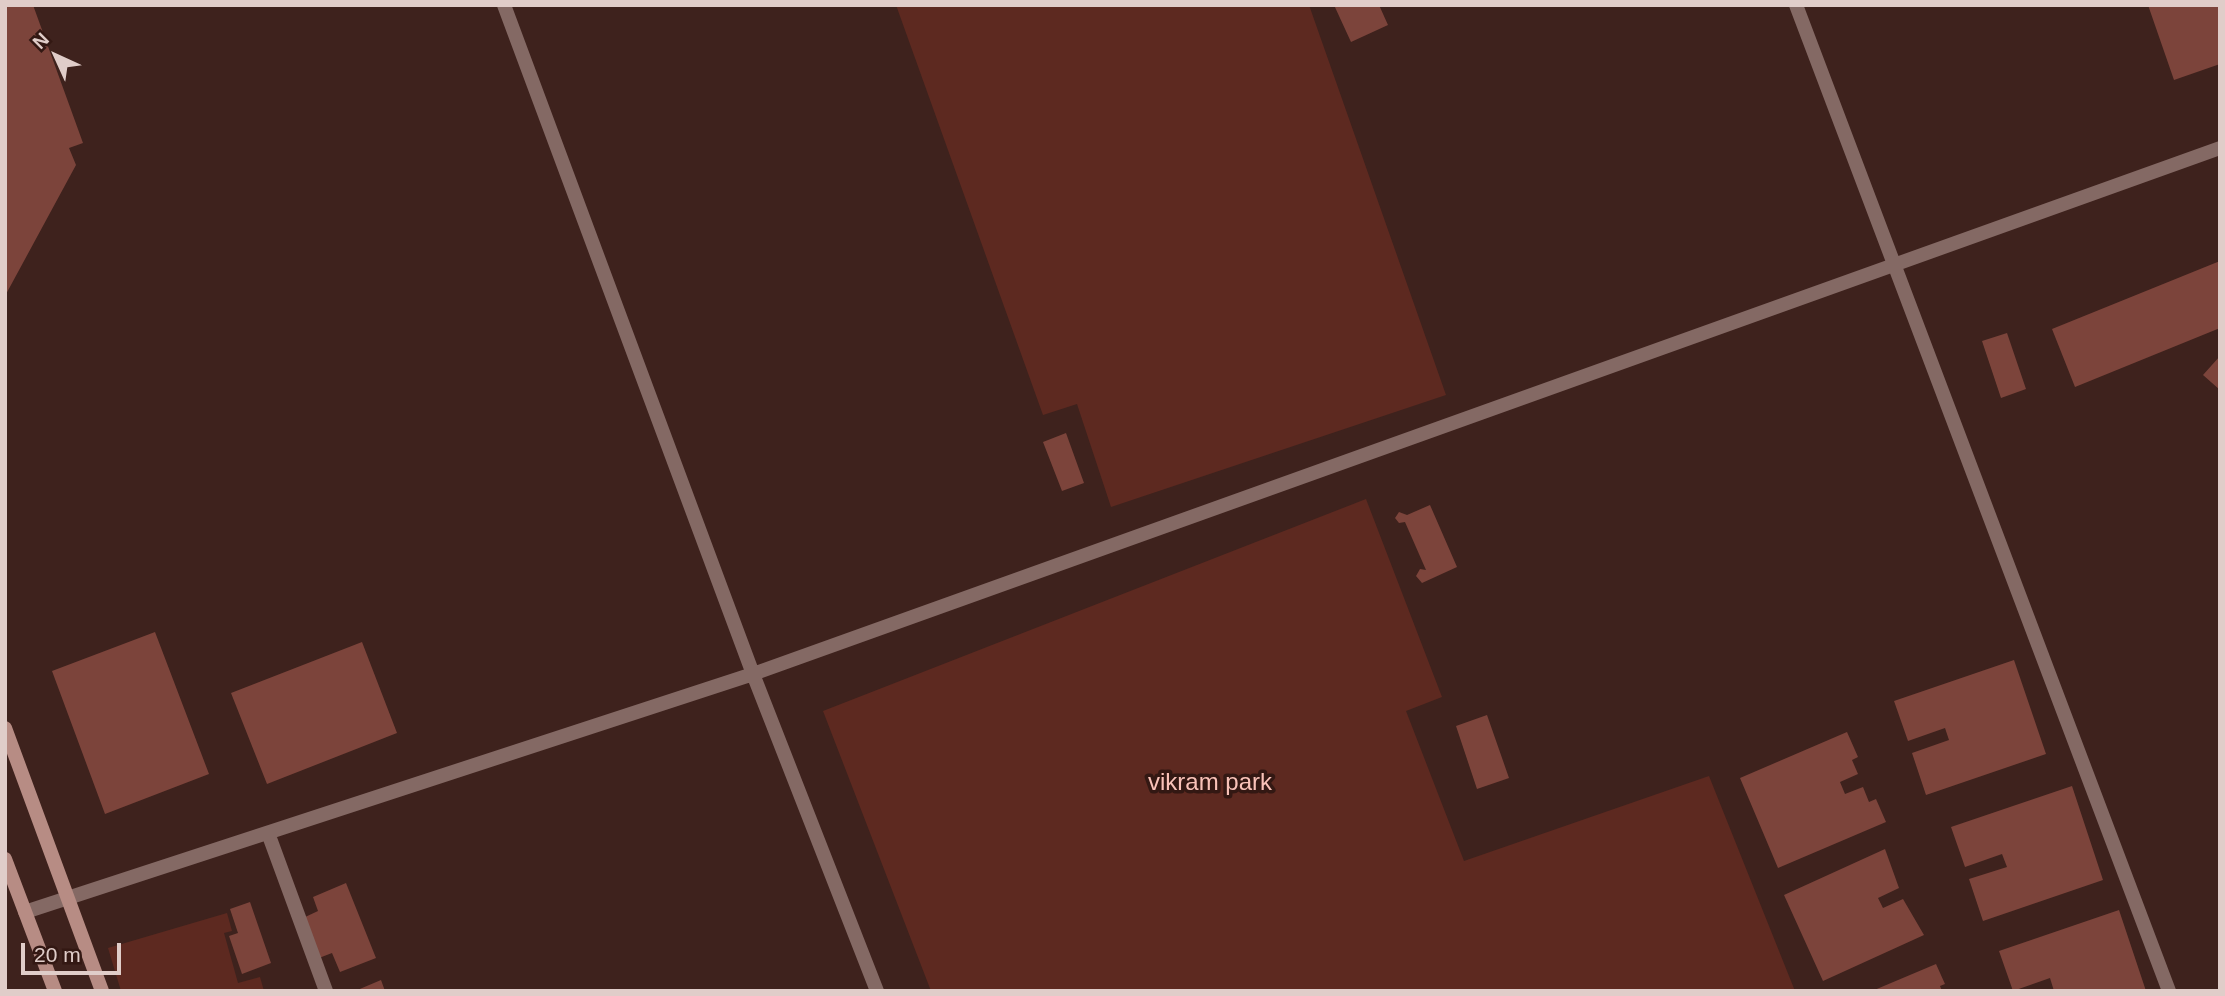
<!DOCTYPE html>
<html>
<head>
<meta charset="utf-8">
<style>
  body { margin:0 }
  #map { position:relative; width:2225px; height:996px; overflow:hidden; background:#3e221d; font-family:Arial,sans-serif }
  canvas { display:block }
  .frame { position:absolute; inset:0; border:7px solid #e0cdc9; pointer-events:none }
  .north { position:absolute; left:21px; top:21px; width:70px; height:70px; -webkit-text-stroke:5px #331813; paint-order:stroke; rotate:315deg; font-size:19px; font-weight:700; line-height:28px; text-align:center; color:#e0cdc9 }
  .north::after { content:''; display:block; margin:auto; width:24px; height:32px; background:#e0cdc9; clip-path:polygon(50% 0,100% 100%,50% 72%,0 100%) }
  .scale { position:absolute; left:21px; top:943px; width:100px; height:32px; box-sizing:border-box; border:4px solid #e0cdc9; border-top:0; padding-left:9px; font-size:21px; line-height:24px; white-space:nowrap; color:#e0cdc9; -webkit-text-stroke:5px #331813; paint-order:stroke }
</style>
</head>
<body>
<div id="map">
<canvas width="2225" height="996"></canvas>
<div class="frame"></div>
<div class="north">N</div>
<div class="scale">20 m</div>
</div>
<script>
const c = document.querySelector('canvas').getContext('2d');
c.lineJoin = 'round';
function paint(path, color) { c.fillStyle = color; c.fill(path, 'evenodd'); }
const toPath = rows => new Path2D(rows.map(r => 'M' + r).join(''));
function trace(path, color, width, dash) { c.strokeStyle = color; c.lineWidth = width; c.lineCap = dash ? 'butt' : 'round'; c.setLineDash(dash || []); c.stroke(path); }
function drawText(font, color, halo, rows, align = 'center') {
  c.font = font + ' Arial,sans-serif'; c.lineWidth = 7; c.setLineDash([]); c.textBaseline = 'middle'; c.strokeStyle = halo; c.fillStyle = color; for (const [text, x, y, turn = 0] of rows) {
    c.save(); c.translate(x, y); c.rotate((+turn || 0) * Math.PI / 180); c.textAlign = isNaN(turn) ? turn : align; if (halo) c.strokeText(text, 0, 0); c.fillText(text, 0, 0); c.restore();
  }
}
const green = toPath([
  [896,5,1309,5,1446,395,1111,507,1077,404,1043,415],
  [1366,499,1442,697,1406,711,1464,861,1709,776,1795,991,931,991,823,711],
  [227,913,232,931,224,933,238,983,260,977,264,991,121,991,108,948]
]);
const building = toPath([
  [5,5,33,5,83,143,69,148,76,165,5,296],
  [1334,5,1379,5,1388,25,1351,42],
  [2148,5,2220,5,2220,64,2174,80],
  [2220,261,2220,328,2075,387,2052,329],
  [2007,333,2026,389,2001,398,1982,341],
  [2220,356,2220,390,2203,375],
  [1066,433,1084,483,1062,491,1043,442],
  [1430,505,1457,567,1422,583,1416,576,1420,569,1426,570,1405,522,1399,523,1395,518,1399,512,1407,515],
  [155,632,209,774,105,814,52,671],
  [362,642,397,733,267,784,231,693],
  [2014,660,2046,754,1926,795,1912,753,1949,740,1945,728,1908,741,1894,701],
  [1487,715,1509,778,1477,789,1456,726],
  [1847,732,1858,757,1852,760,1858,774,1840,782,1845,794,1863,787,1869,802,1876,799,1886,822,1778,868,1740,778],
  [2072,786,2103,880,1983,921,1969,879,2007,867,2002,854,1965,867,1951,827],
  [1885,849,1899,888,1878,898,1883,908,1903,899,1924,935,1823,981,1784,895],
  [346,883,376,958,340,972,332,953,319,958,303,918,318,911,313,897],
  [250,902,271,963,242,974,229,936,238,933,230,909],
  [2119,910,2146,991,2054,991,2050,978,2013,991,1999,951],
  [1936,964,1945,984,1940,986,1942,991,1872,991],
  [381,980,385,991,355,991]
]);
const street = toPath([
  [504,5,753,674,877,991],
  [1796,5,2169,991],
  [268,833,326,991],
  [25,912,753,674,2220,148]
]);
const secondary = toPath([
  [5,728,102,991],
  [5,859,55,991]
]);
const parkNames = [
  ["vikram park",1210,783]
];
paint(green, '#5d2920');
paint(building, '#7c443b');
trace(street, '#846964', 14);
trace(secondary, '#b78c84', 14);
drawText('24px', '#f9c2b8', '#331813', parkNames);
</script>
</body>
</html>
